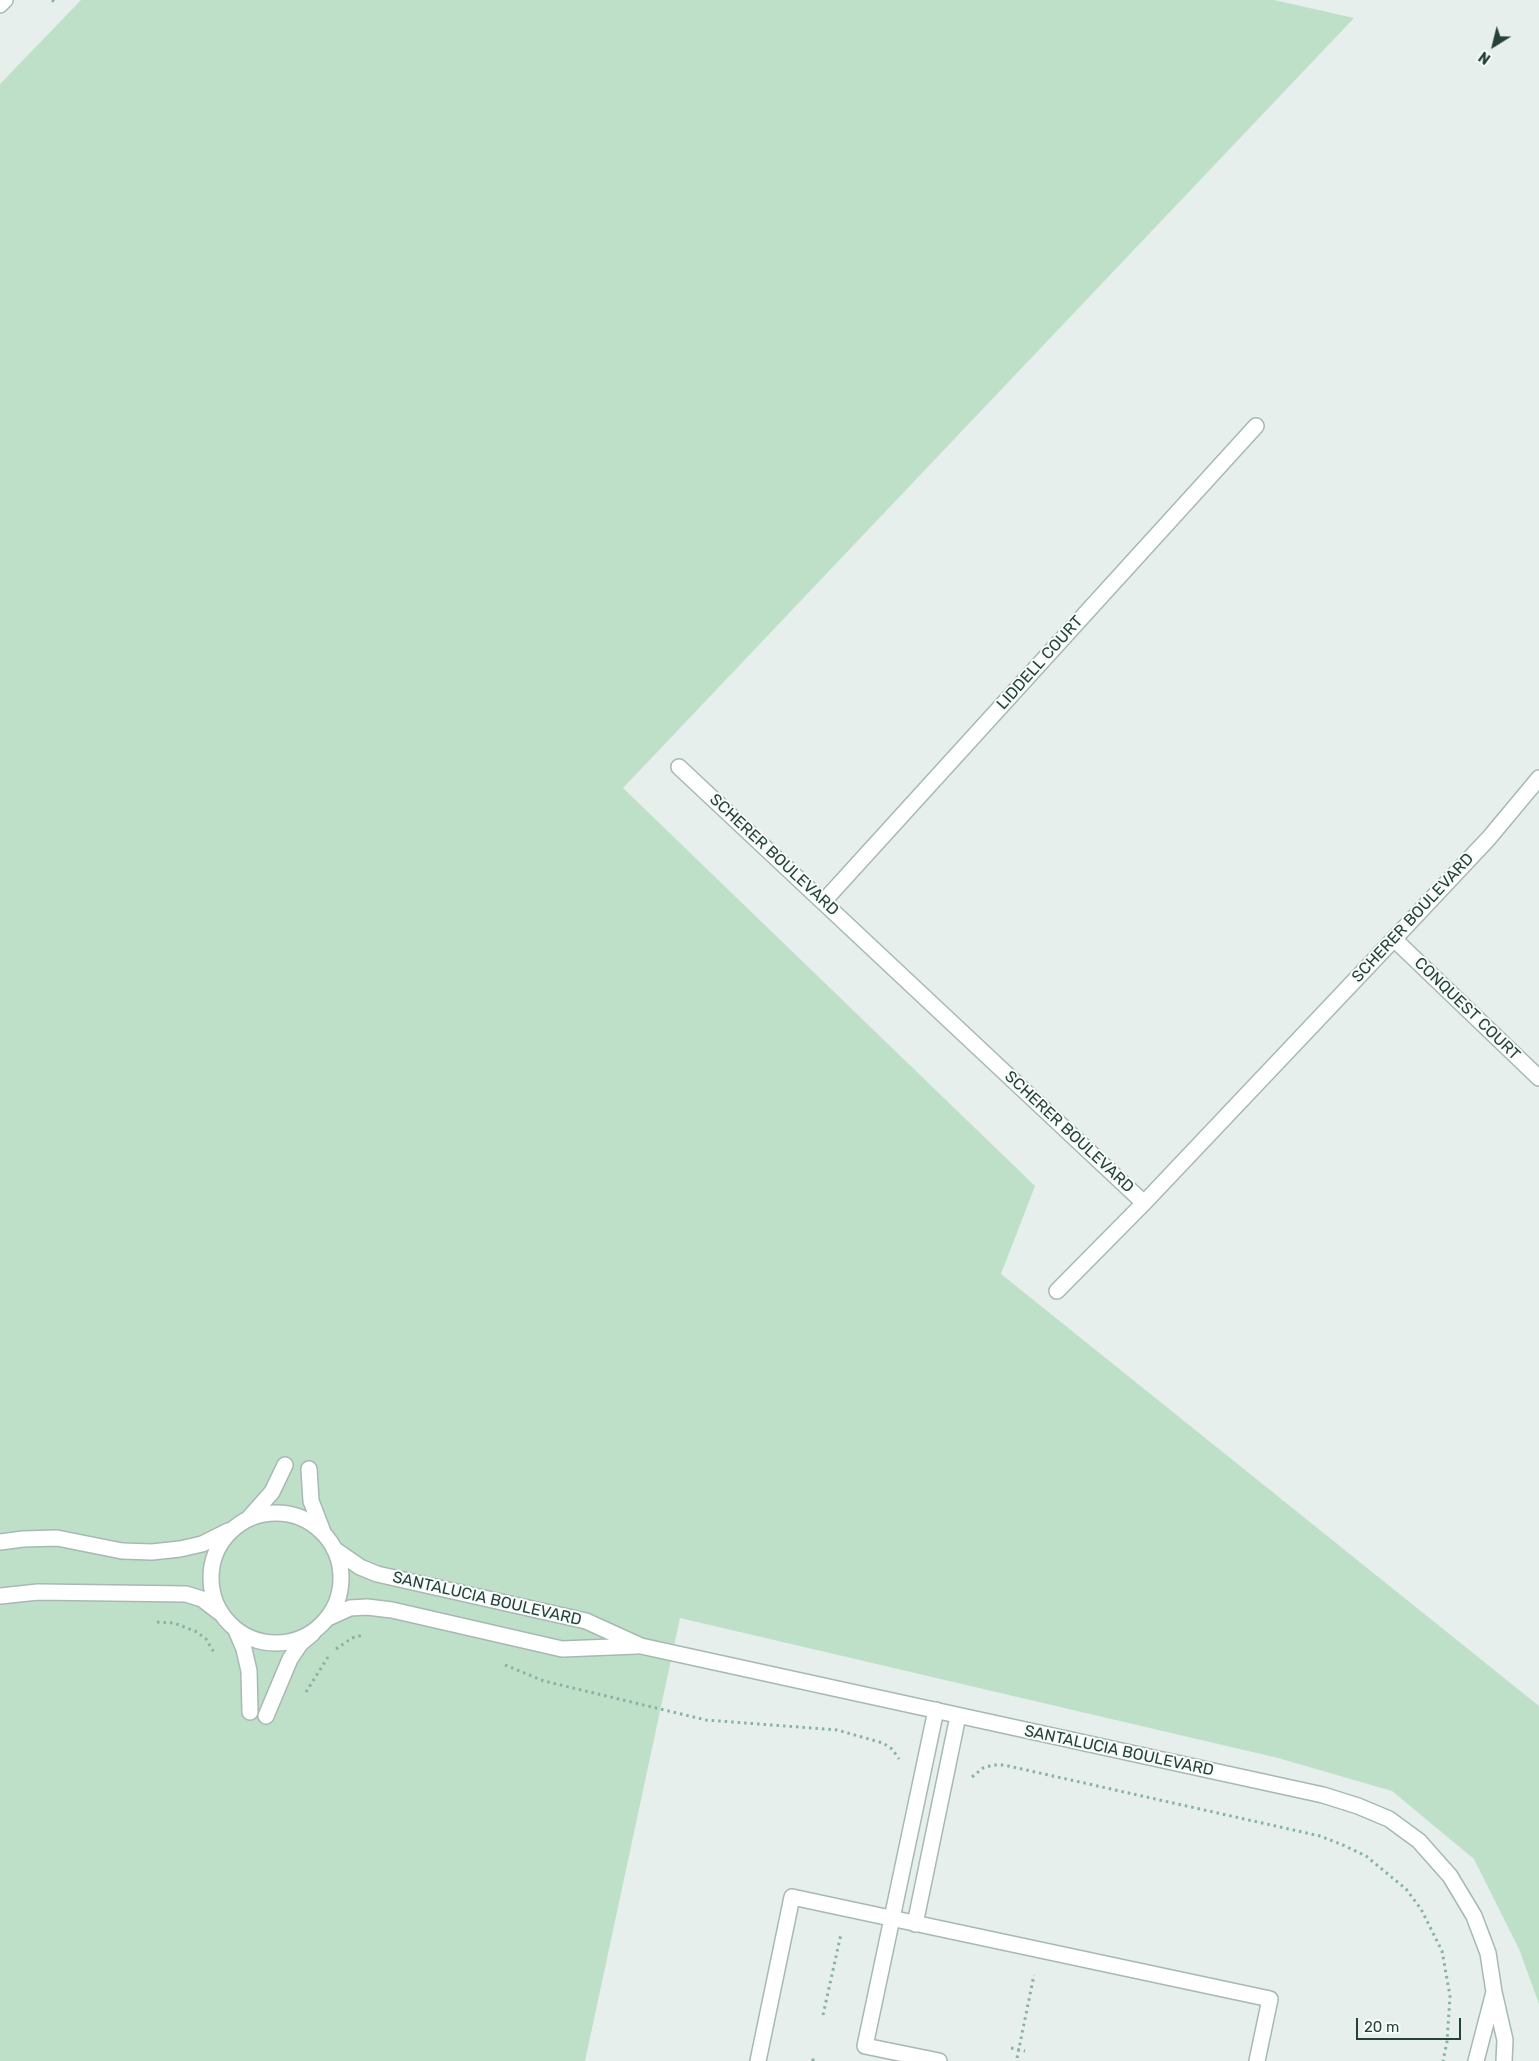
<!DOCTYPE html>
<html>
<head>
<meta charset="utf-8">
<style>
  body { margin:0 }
  #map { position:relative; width:1539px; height:2061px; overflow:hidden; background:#e6efeb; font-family:Rubik,sans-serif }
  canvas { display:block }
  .north { position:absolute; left:1469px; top:20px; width:50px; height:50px; -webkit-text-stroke:4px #f7fbf9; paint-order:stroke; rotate:216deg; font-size:14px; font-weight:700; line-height:20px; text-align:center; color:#24423a }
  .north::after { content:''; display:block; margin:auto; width:18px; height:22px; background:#24423a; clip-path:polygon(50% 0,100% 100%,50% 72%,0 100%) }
  .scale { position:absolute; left:1356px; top:2018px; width:105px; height:22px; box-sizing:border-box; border:2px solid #24423a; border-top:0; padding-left:6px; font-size:15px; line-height:18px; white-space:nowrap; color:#24423a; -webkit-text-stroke:4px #f7fbf9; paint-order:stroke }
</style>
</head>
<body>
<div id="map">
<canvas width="1539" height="2061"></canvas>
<div class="north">N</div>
<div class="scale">20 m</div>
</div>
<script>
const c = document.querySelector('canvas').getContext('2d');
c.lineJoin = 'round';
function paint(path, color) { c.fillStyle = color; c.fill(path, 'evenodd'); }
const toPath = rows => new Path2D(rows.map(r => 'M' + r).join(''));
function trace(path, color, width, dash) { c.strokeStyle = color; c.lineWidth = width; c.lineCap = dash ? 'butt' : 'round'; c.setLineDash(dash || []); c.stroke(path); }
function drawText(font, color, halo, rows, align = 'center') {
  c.font = font + ' Rubik,sans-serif'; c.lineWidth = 4; c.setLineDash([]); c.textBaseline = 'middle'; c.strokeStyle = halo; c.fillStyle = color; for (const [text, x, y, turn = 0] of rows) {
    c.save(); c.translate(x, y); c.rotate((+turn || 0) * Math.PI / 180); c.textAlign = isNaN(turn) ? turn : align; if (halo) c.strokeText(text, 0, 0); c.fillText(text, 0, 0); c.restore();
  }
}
const green = toPath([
  [81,0,1274,0,1354,18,623,788,1035,1186,1001,1274,1539,1706,1539,2004,1519,1949,1474,1859,1392,1791,1278,1758,680,1618,585,2061,0,2061,0,84]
]);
const path = toPath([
  [52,0,56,3],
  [157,1622,174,1623,197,1632,206,1639,215,1654],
  [336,1649,352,1638,363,1635],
  [505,1665,544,1681,706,1720,837,1730,883,1743,892,1749,899,1759],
  [306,1692,328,1657],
  [972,1777,983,1768,993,1765,1004,1765,1320,1836,1343,1845,1366,1856,1406,1889,1421,1909,1442,1951,1450,1996,1447,2042,1443,2061],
  [823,2015,841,1934],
  [1011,2048,1025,2051],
  [1017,2058,1034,1975],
  [813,2061,813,2058]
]);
const lane = toPath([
  [309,1469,311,1501,323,1532],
  [249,1518,272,1492,285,1465],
  [236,1630,244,1649,249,1671,250,1712],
  [936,1710,865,2046,939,2061],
  [266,1716,290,1659,300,1644,313,1633],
  [915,1924,958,1716],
  [758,2061,792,1897,1270,1999,1257,2061]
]);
const street = toPath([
  [0,5,5,0],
  [679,767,1144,1203],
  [824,901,1256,426],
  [1394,939,1539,1078],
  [1057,1291,1144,1203,1394,939,1489,838,1539,778],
  '211 1578a65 65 0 1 1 130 0a65 65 0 1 1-130 0Z',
  [0,1542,23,1539,57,1538,122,1551,152,1552,180,1549,202,1544,228,1531],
  [334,1549,360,1567,377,1574,586,1621,641,1646,1323,1795,1358,1806,1389,1819,1419,1841,1450,1876,1474,1916,1488,1953,1494,1992],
  [0,1596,38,1592,186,1594,202,1599,219,1612],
  [328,1618,350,1608,367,1607,392,1610,562,1649,637,1646],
  [1476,2061,1494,1992,1505,2040,1504,2061]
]);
const streetNames = [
  ["LIDDELL COURT",1040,663,-48],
  ["SCHERER BOULEVARD",774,855,43],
  ["SCHERER BOULEVARD",1413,918,-47],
  ["CONQUEST COURT",1467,1009,44],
  ["SCHERER BOULEVARD",1069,1132,43],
  ["SANTALUCIA BOULEVARD",487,1599,13],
  ["SANTALUCIA BOULEVARD",1119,1751,12]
];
paint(green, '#bfe0c8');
trace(lane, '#a8b8b2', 18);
trace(street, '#a8b8b2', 18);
trace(path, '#86b3a5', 3, [2.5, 4]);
trace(lane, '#fff', 15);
trace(street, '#fff', 15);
drawText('16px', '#24423a', '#f7fbf9', streetNames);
</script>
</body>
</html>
